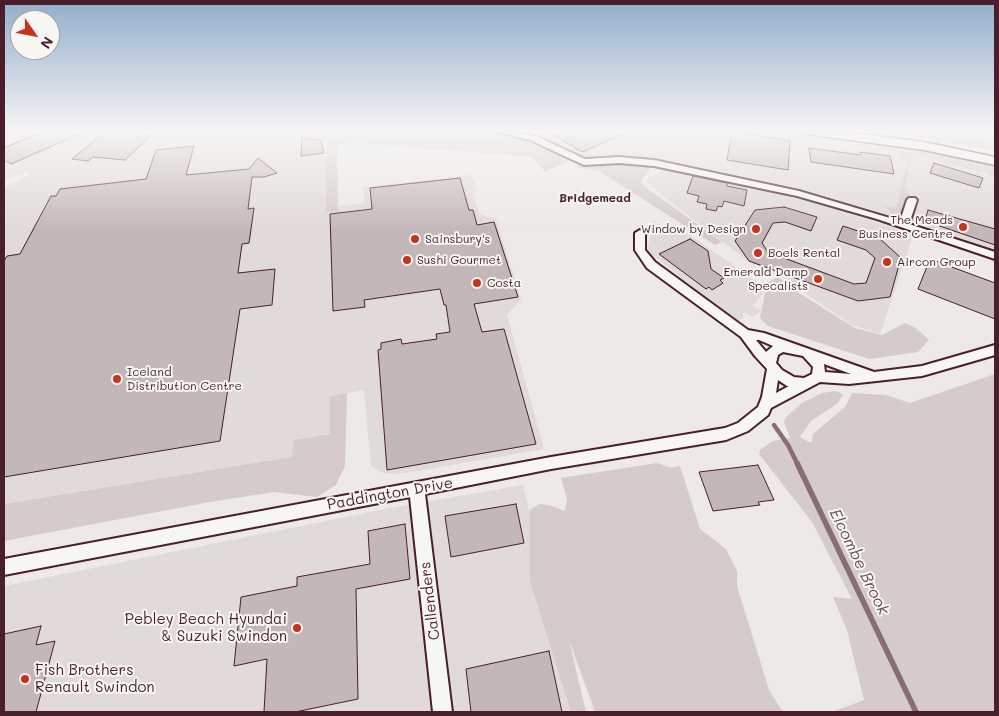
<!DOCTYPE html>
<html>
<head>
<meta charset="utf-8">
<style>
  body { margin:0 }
  #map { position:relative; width:999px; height:716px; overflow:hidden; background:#ece9e6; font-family:Mali,sans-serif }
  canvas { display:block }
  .frame { position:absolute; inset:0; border:5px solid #4a1f2b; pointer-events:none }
  .north { position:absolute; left:10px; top:10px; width:50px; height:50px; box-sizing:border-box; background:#f6f6f2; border:1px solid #b1a0a2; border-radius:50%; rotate:123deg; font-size:14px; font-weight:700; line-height:20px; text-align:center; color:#4a1f2b }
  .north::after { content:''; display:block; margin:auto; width:18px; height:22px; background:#c8321e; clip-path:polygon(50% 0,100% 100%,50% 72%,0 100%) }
</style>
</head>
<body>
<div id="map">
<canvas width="999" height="716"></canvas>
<div class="frame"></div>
<div class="north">N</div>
</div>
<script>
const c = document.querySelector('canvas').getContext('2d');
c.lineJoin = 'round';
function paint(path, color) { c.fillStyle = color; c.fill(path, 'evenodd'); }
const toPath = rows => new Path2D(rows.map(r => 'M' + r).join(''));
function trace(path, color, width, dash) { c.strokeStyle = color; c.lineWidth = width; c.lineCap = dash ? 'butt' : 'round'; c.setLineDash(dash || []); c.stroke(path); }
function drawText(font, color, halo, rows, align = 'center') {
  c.font = font + ' Mali,sans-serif'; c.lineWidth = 4; c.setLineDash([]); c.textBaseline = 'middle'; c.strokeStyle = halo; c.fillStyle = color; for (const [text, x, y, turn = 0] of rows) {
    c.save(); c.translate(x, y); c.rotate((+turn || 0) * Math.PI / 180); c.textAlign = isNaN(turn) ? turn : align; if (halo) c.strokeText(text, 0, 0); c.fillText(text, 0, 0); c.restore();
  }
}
const built = toPath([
  [18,130,204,130,321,140,326,160,327,213,338,212,338,206,364,203,363,187,471,175,477,190,473,193,479,214,496,220,521,299,507,315,544,449,412,472,393,474,380,472,371,466,364,390,330,396,330,434,294,440,293,457,4,504,4,187,30,175,27,173,4,179,4,137],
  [538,130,792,130,954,154,995,164,995,250,910,221,799,188,660,159,617,155,587,156,578,155,541,136],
  [667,168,730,181,825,206,909,233,912,239,880,334,852,325,783,278,748,261,660,194,645,180],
  [653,220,662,227,689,235,698,241,760,284,764,290,763,293,753,306,761,311,753,317,744,312,742,319,738,320,679,279,676,273,651,254,648,249],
  [523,485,579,712,4,712,4,586,385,509]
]);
const green = toPath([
  [204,130,462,130,476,135,502,135,516,137,571,160,545,172,532,157,358,143,337,145,338,212,326,213,326,140],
  [767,130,792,130,954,154,995,164,995,177,983,172,913,154,905,188,909,194,899,216,895,216,885,206,896,208,908,163,898,153,812,139,801,142,790,137,788,133],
  [871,130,956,130,995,140,995,151],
  [613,163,653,165,641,181,644,186,722,242,715,245,599,171,578,168,577,165],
  [778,277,794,290,855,328,882,335,905,323,916,328,929,340,918,352,869,359,768,326,760,318,767,283],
  [995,374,995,712,832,712,864,700,847,630,833,597,852,599,812,522,759,454,760,450,773,441,790,438,784,422,786,417,802,403,822,393,835,391,843,394,838,403,811,421,801,435,800,437,811,443,813,434,845,407,852,393,886,395,910,403],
  [347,393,345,466,336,485,317,497,274,492,210,502,4,541,4,504,292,457,294,440,330,434,330,396],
  [657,463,671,468,680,466,700,529,726,549,737,571,737,586,769,690,783,712,595,712,569,640,586,712,571,712,530,581,530,510,539,504,549,505,565,511,567,499,561,478]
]);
const streamFar1 = toPath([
  [774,425,788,445,798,465]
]);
const stream = toPath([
  [797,463,916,712]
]);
const building = toPath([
  [47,130,89,130,11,164,4,160,4,148,47,130],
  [107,130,157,130,125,160,93,157,88,161,72,159,107,130],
  [546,130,632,130,582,152,546,130],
  [732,131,790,141,788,170,727,160,732,131],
  [302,138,321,140,324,153,301,156,302,138],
  [194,146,186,175,249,169,258,158,277,173,264,177,252,177,248,209,254,208,249,243,242,244,238,273,275,269,272,305,240,309,220,441,4,477,4,261,7,256,20,254,51,196,56,196,60,189,146,179,156,150,194,146],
  [809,148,861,155,860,152,890,156,894,174,811,162,809,148],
  [934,163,983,178,979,188,930,173,934,163],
  [693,176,727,183,727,186,747,190,744,206,724,201,722,207,718,206,716,211,706,209,707,204,697,202,699,196,687,193,693,176],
  [460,178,469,210,473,210,477,225,494,222,518,297,474,304,482,332,504,329,536,444,387,470,378,350,381,349,381,343,401,339,402,344,437,339,436,334,450,332,446,305,444,305,440,289,364,300,365,307,333,311,330,214,372,209,370,188,460,178],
  [784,207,817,217,811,231,785,222,773,223,762,243,768,252,854,284,866,283,875,258,866,250,837,240,843,226,879,238,901,258,890,297,858,301,749,261,735,241,755,210,784,207],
  [928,210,995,229,995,245,925,221,928,210],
  [690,239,708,251,711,269,724,278,720,280,723,283,712,290,709,287,706,289,659,254,690,239],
  [930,259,995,283,995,319,918,289,930,259],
  [758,465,774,500,758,502,760,505,713,511,699,472,758,465],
  [516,504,524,543,451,557,445,516,516,504],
  [405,524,410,579,356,589,358,699,295,712,264,712,267,659,234,666,241,597,297,586,297,577,370,564,368,531,405,524],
  [41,626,36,645,55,641,36,712,4,712,4,634,41,626],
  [549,651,562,712,471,712,466,669,549,651]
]);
const minor = toPath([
  [4,130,12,130,4,134,4,130],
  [491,130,505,130,536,136,585,159,619,157,654,160,799,191,900,221,907,200,909,198,915,198,917,200,909,224,995,252,995,259,877,219,797,196,654,166,619,163,584,165,530,140,491,130],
  [640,230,645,233,645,250,655,262,748,330,764,333,874,372,922,366,995,345,995,355,922,376,849,384,820,382,771,408,768,415,748,431,726,440,551,469,425,494,452,712,433,712,410,497,4,575,4,559,551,457,725,428,738,423,758,407,762,397,767,369,755,356,741,337,647,268,635,250,635,233,640,230],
  [756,340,759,340,773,346,766,352,756,340],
  [783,352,803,356,813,367,812,374,804,378,794,377,782,370,776,363,778,355,783,352],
  [824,364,851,374,825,372,824,364],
  [778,380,787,386,789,386,776,393,778,380]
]);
const secondary = toPath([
  [801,130,831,130,924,142,995,157,995,165,924,150,807,134,801,130]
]);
const markers = [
  [963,227,5,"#c8321e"],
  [756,229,5,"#c8321e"],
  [415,239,5,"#c8321e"],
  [758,253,5,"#c8321e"],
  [407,260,5,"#c8321e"],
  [887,262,5,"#c8321e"],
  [818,279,5,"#c8321e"],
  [477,283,5,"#c8321e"],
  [117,379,5,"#c8321e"],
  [297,628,5,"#c8321e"],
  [25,679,5,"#c8321e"]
];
const farQuarternames = [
  ["Bridgemead",595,198]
];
const poiNames = [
  ["The Meads",953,220,"right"],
  ["Business Centre",953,234,"right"],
  ["Window by Design",746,229,"right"],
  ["Sainsbury's",425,239],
  ["Boels Rental",768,253],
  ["Sushi Gourmet",417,260],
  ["Aircon Group",897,262],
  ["Emerald Damp",808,272,"right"],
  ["Specalists",808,286,"right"],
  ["Costa",487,283],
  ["Iceland",127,372],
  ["Distribution Centre",127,386]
];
const nearStreetnames = [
  ["Paddington Drive",390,494,-10],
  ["Callenders",430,601,-97]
];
const nearPoinames = [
  ["Pebley Beach Hyundai",287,619],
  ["& Suzuki Swindon",287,636],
  ["Fish Brothers",35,670,"left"],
  ["Renault Swindon",35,687,"left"]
];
const nearWaternames = [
  ["Elcombe Brook",859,562,64]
];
paint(built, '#e0dad8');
paint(green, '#d4cbca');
trace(streamFar1, '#886e73', 4.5);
trace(stream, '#886e73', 5.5);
paint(building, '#c4b7b7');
trace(building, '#4a1f2b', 1);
trace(minor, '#4a1f2b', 4);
trace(secondary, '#4a1f2b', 3);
paint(minor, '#f6f6f2');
paint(secondary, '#f6f6f2');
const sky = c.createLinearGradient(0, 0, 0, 230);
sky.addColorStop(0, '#92adcc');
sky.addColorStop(0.57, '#f6f5f4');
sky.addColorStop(1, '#f6f5f400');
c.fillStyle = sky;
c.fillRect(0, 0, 999, 230);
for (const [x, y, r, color] of markers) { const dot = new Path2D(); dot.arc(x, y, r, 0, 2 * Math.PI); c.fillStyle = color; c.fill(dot); trace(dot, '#f6f6f2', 2); }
drawText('bold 12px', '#4a1f2b', '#f6f6f2', farQuarternames);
drawText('12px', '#4a1f2b', '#f6f6f2', poiNames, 'left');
drawText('15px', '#4a1f2b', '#f6f6f2', nearStreetnames);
drawText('15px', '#4a1f2b', '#f6f6f2', nearPoinames, 'right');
drawText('italic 16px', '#6e4d55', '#f6f6f2', nearWaternames);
</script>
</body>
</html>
